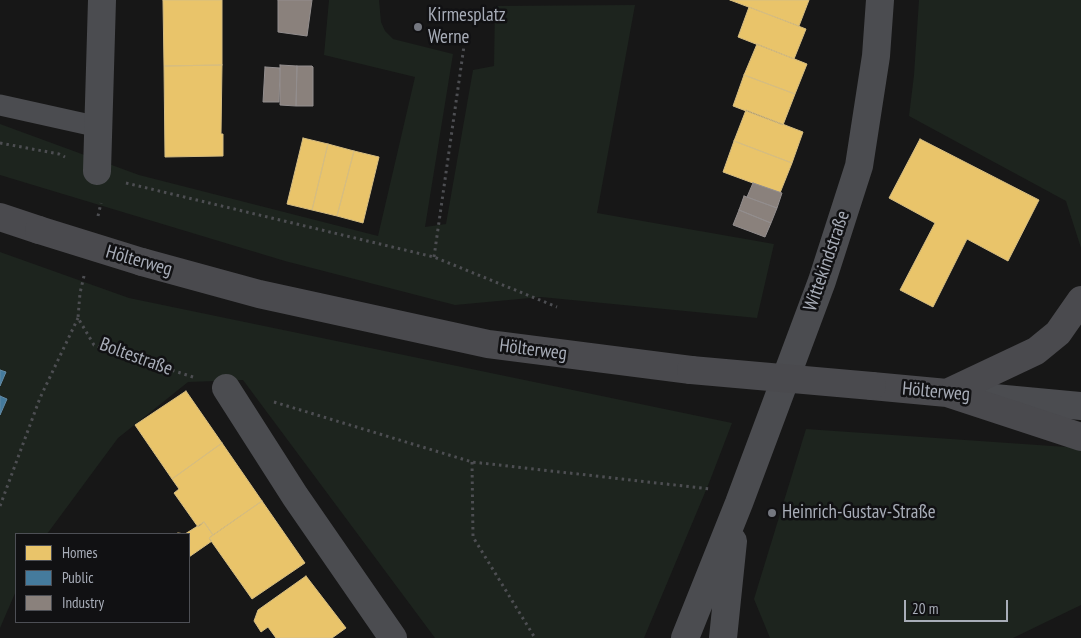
<!DOCTYPE html>
<html>
<head>
<meta charset="utf-8">
<style>
  body { margin:0 }
  #map { position:relative; width:1081px; height:638px; overflow:hidden; background:#171717; font-family:"PT Sans Narrow",sans-serif }
  canvas { display:block }
  .legend { position:absolute; left:15px; top:533px; width:175px; height:90px; box-sizing:border-box; background:#111113; border:1px solid #4d4f55; margin:0; padding:6px 9px; list-style:none; font-size:15px; color:#a8adb8 }
  .legend li { display:flex; align-items:center; gap:10px; height:25px }
  .legend b { width:25px; border:1px solid #4d4f55 }
  .scale { position:absolute; left:904px; top:600px; width:104px; height:22px; box-sizing:border-box; border:2px solid #a8adb8; border-top:0; padding-left:6px; font-size:15px; line-height:18px; white-space:nowrap; color:#a8adb8; -webkit-text-stroke:4px #111113; paint-order:stroke }
</style>
</head>
<body>
<div id="map">
<canvas width="1081" height="638"></canvas>
<ul class="legend">
<li><b style="height:14px;background:#e9c46a"></b>Homes</li>
<li><b style="height:14px;background:#457b9d"></b>Public</li>
<li><b style="height:14px;background:#8a817c"></b>Industry</li>
</ul>
<div class="scale">20 m</div>
</div>
<script>
const c = document.querySelector('canvas').getContext('2d');
c.lineJoin = 'round';
function paint(path, color) { c.fillStyle = color; c.fill(path, 'evenodd'); }
const toPath = rows => new Path2D(rows.map(r => 'M' + r).join(''));
function trace(path, color, width, dash) { c.strokeStyle = color; c.lineWidth = width; c.lineCap = dash ? 'butt' : 'round'; c.setLineDash(dash || []); c.stroke(path); }
function drawText(font, color, halo, rows, align = 'center') {
  c.font = font + ' "PT Sans Narrow",sans-serif'; c.lineWidth = 5; c.setLineDash([]); c.textBaseline = 'middle'; c.strokeStyle = halo; c.fillStyle = color; for (const [text, x, y, turn = 0] of rows) {
    c.save(); c.translate(x, y); c.rotate((+turn || 0) * Math.PI / 180); c.textAlign = isNaN(turn) ? turn : align; if (halo) c.strokeText(text, 0, 0); c.fillText(text, 0, 0); c.restore();
  }
}
const green = toPath([
  [329,0,379,0,381,22,385,31,393,39,453,54,425,227,446,224,473,70,494,66,495,6,635,5,597,213,774,244,757,318,541,297,455,305,285,261,0,175,0,124,139,175,378,236,415,77,324,55],
  [919,0,1081,0,1081,248,1066,201,909,116,914,75],
  [0,252,129,298,732,423,709,483,644,638,435,638,243,380,188,382,118,438,47,534,16,534,16,591,0,628],
  [806,429,1081,448,1081,605,1013,638,770,638,754,599]
]);
const homes = toPath([
  [163,0,222,0,222,65,164,66,163,0],
  [730,0,809,0,799,26,730,0],
  [749,7,806,29,794,59,738,37,749,7],
  [757,44,807,64,795,94,744,75,757,44],
  [222,65,221,134,223,134,223,156,165,157,164,66,222,65],
  [744,75,795,94,783,125,733,106,744,75],
  [746,110,803,132,792,163,734,141,746,110],
  [303,138,328,144,312,210,287,204,303,138],
  [920,139,1039,200,1008,261,967,239,933,307,900,290,935,223,889,198,920,139],
  [734,141,792,163,780,193,723,172,734,141],
  [328,144,354,151,337,216,312,210,328,144],
  [354,151,379,157,363,223,337,216,354,151],
  [186,391,222,443,172,479,135,425,186,391],
  [222,443,262,501,213,535,204,522,198,527,174,493,179,489,172,479,222,443],
  [262,501,305,563,252,599,209,538,262,501],
  [204,522,213,535,209,538,212,541,189,557,189,534,175,534,178,533,185,534,204,522],
  [306,576,346,628,332,638,276,638,268,627,261,632,254,621,258,610,306,576]
]);
const public = toPath([
  [0,370,6,372,0,386,0,370],
  [0,396,7,399,0,415,0,396]
]);
const industry = toPath([
  [278,0,312,0,307,36,278,32,278,0],
  [280,65,297,66,296,106,280,105,280,65],
  [297,66,312,66,313,67,313,106,296,106,297,66],
  [265,67,280,68,279,102,263,102,265,67],
  [753,183,782,193,777,208,747,197,753,183],
  [744,196,777,208,771,223,739,210,744,196],
  [739,210,771,223,765,237,733,225,739,210]
]);
const path = toPath([
  [0,143,59,154,65,157],
  [126,183,434,257,557,307],
  [98,216,101,203],
  [434,257,464,46],
  [84,276,80,293,78,318,94,345,196,378],
  [274,402,472,462,710,489],
  [472,462,473,537,535,638],
  [0,506,40,398,78,318]
]);
const service = toPath([
  [0,105,99,127]
]);
const minor = toPath([
  [97,171,102,0],
  [226,388,295,496,393,638],
  [685,638,739,503,822,281,859,166,876,56,880,0],
  [723,638,733,541]
]);
const tertiary = toPath([
  [973,396,1081,406]
]);
const secondary = toPath([
  [0,217,39,230],
  [142,262,259,294,488,344,691,370],
  [872,386,947,393,1081,437],
  [947,393,1036,351,1058,333,1081,300]
]);
const secondaryBridge = toPath([
  [39,230,142,262],
  [691,370,872,386]
]);
const markers = [
  [418,27,5,"#757880"],
  [772,513,5,"#757880"]
];
const poiNames = [
  ["Kirmesplatz",428,16],
  ["Werne",428,38],
  ["Heinrich-Gustav-Straße",782,513]
];
const streetNames = [
  ["Hölterweg",139,261,16],
  ["Wittekindstraße",827,261,-71],
  ["Hölterweg",533,350,7],
  ["Boltestraße",136,357,20],
  ["Hölterweg",936,392,5]
];
paint(green, '#1d241e');
paint(homes, '#e9c46a');
trace(homes, '#d6bd81', 1);
paint(public, '#457b9d');
trace(public, '#638aa5', 1);
paint(industry, '#8a817c');
trace(industry, '#938e8e', 1);
trace(path, '#4d4e52', 3, [2.5, 4]);
trace(service, '#4b4c50', 21);
trace(minor, '#4b4c50', 28);
trace(tertiary, '#4b4c50', 28);
trace(secondary, '#4a4a4e', 28);
trace(secondaryBridge, '#4a4a4e', 28);
for (const [x, y, r, color] of markers) { const dot = new Path2D(); dot.arc(x, y, r, 0, 2 * Math.PI); c.fillStyle = color; c.fill(dot); trace(dot, '#111113', 2); }
drawText('19px', '#a8adb8', '#111113', poiNames, 'left');
drawText('19px', '#a8adb8', '#111113', streetNames);
</script>
</body>
</html>
